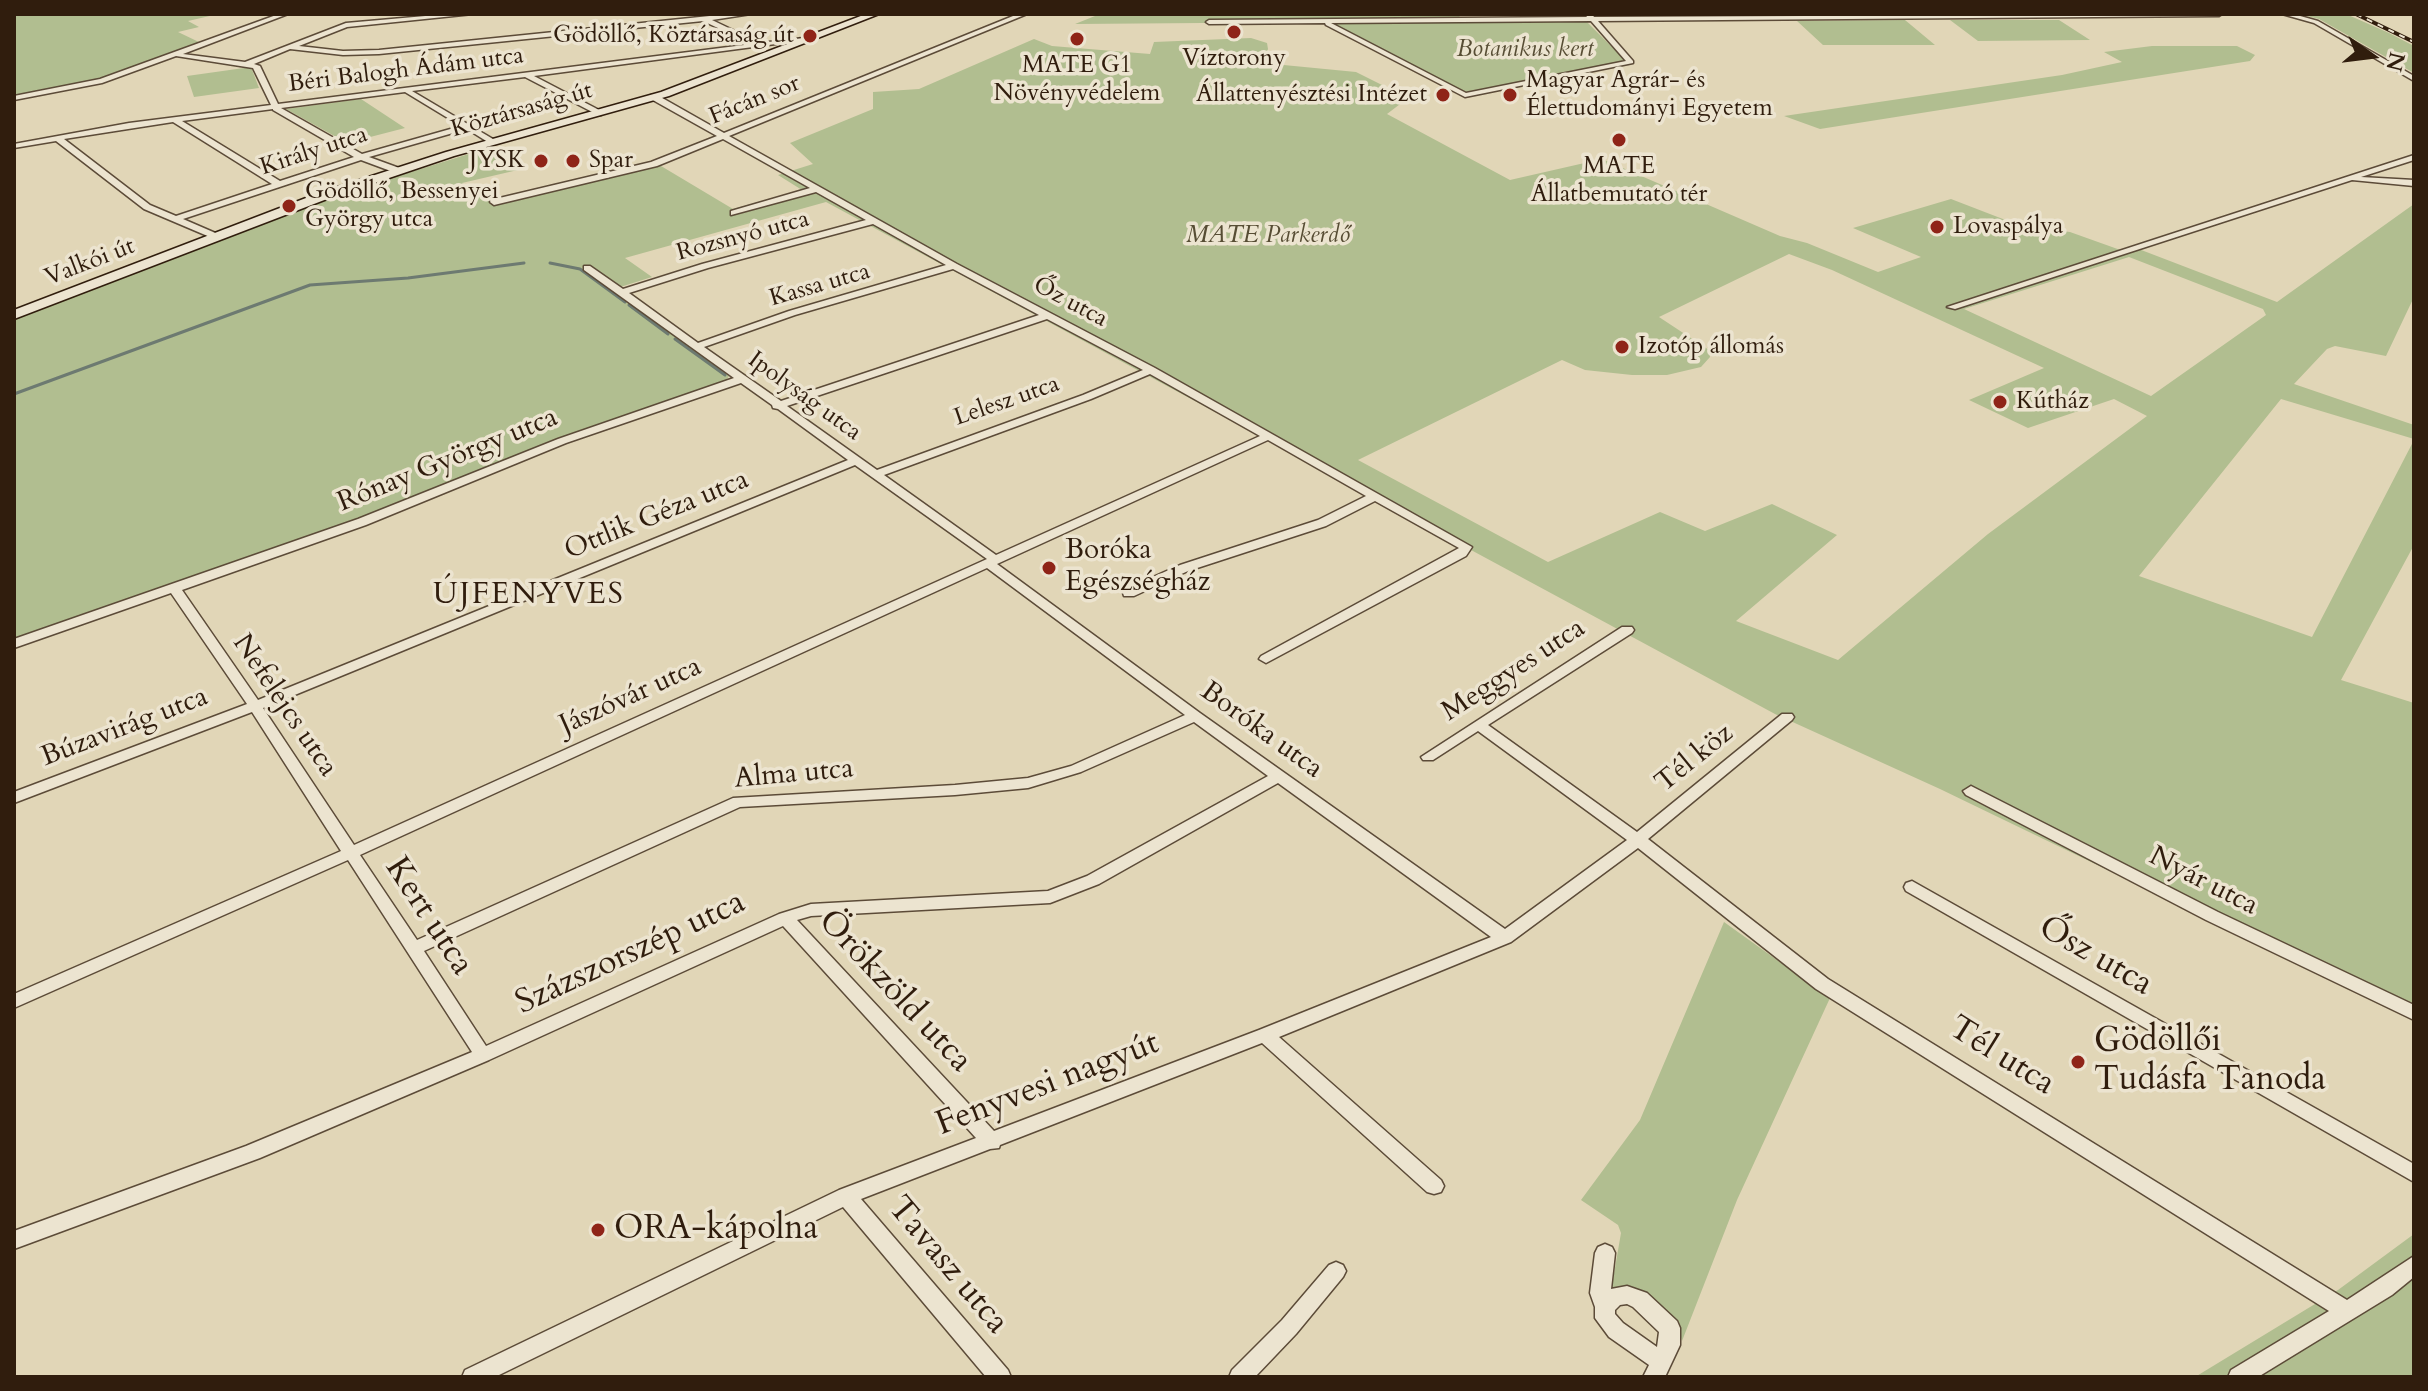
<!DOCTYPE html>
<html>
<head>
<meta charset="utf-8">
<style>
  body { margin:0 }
  #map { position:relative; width:2428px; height:1391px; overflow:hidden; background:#e1d6b7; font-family:Cardo,serif }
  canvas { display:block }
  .frame { position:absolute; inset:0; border:16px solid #301d0d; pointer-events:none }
  .north { position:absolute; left:2332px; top:16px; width:80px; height:80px; -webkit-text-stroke:6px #ece4d0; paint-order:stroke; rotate:104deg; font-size:22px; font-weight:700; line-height:32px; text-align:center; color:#301d0d }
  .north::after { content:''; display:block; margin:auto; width:28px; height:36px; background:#301d0d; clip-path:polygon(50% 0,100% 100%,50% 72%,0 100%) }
</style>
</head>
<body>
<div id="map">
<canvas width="2428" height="1391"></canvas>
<div class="frame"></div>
<div class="north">N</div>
</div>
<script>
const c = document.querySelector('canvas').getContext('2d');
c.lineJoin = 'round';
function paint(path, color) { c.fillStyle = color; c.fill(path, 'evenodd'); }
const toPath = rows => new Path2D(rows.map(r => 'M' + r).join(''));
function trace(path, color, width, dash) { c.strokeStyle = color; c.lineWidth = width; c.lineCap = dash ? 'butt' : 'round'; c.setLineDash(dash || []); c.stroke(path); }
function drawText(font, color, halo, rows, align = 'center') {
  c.font = font + ' Cardo,serif'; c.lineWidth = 7; c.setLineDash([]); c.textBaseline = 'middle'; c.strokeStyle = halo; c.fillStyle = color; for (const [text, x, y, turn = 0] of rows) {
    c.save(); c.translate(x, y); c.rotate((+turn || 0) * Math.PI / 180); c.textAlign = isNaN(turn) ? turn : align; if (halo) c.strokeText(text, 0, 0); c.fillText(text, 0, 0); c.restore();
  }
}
const green = toPath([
  [14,14,212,14,214,15,188,21,199,27,178,32,201,43,105,80,14,98],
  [1100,14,1460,14,1459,21,1586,21,1626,61,1466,92,1329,26,1329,22,1075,24],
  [2299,14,2346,14,2389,33,2414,46,2414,73,2319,19],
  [1905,20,1935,45,1823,45,1797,21],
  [1950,20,2059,20,2090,40,1978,41],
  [1251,38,1267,43,1268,49,1263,63,1356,72,1408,98,1387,114,1510,180,1602,159,1780,236,1807,243,1878,272,1921,257,1853,228,1951,199,2021,226,2070,232,2126,252,2136,248,2277,302,2414,204,2414,297,2386,356,2335,346,2327,349,2294,384,2414,425,2414,439,2281,399,2139,576,2312,637,2414,440,2414,545,2341,680,2414,703,2414,1018,1940,789,1775,714,826,202,625,258,652,277,614,289,680,334,729,376,726,381,548,442,309,539,14,639,14,317,324,199,488,148,522,169,462,183,497,199,656,163,733,209,802,190,778,175,813,164,790,143,873,109,873,92,919,89,1034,39,1052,46,1150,54,1154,42],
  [1789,254,1832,270,2044,368,1969,400,2028,428,2114,399,2147,416,1988,534,1838,660,1736,621,1837,535,1772,504,1705,531,1660,512,1548,562,1358,460,1562,360,1585,370,1632,375,1667,375,1701,367,1710,357,1709,350,1659,317],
  [2129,257,2263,309,2266,315,2151,396,1964,309],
  [2152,46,2237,46,2255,55,2250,61,1820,129,1784,116,2062,75,2122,62,2104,52],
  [251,67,259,88,194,97,187,76],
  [361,99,405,128,347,143,286,109],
  [1724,922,1830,998,1737,1200,1682,1341,1677,1321,1648,1295,1626,1288,1611,1291,1621,1233,1618,1225,1581,1200,1640,1120],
  [2414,1234,2414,1377,2195,1377,2338,1290]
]);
const stream = toPath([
  [550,263,580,269,625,302],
  [629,305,668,334],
  [675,339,725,375],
  [14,394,310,285,408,278,524,263]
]);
const street = toPath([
  [279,14,288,14,183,54,245,62,346,23,448,14,473,14,347,27,299,46,343,51,379,50,729,14,751,14,712,20,760,43,803,38,806,40,534,76,601,111,601,115,598,115,525,77,412,91,498,142,491,144,467,129,369,157,402,169,402,173,396,173,361,160,183,219,220,235,221,237,217,240,144,209,56,141,14,148,14,144,129,123,271,105,253,68,176,56,102,83,14,100,14,96,100,79,279,14],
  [703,21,752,44,278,104,260,66,254,64,290,49,343,55,379,54,703,21],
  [405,92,461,126,362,154,281,108,405,92],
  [273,109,273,110,354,157,280,181,182,121,273,109],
  [173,122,272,184,176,216,150,205,64,139,173,122],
  [1018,14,1027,14,729,136,957,264,1155,368,1472,547,1466,556,1266,663,1259,659,1261,656,1459,548,1375,501,1326,526,1188,571,1134,596,1124,596,1123,593,1124,590,1180,565,1318,520,1366,496,1268,440,997,564,1200,713,1505,929,1627,840,1478,731,1433,760,1423,760,1421,757,1622,627,1632,627,1634,630,1632,633,1488,725,1637,832,1782,714,1792,714,1794,717,1792,720,1648,839,1828,979,2347,1300,2414,1256,2414,1277,2392,1295,2258,1377,2228,1377,2231,1370,2329,1311,1816,989,1638,848,1511,942,1279,1037,1441,1180,1444,1186,1441,1192,1434,1194,1427,1192,1262,1043,1000,1145,999,1148,990,1149,861,1199,1008,1370,1011,1377,986,1377,843,1207,495,1377,462,1377,465,1370,839,1190,976,1138,783,926,489,1060,260,1158,14,1249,14,1231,246,1146,472,1052,348,860,14,1008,14,994,341,851,252,712,14,803,14,792,247,704,171,593,14,648,14,639,358,519,558,439,734,378,584,270,584,266,590,266,623,289,702,264,866,220,816,192,731,215,731,211,810,188,723,139,657,166,494,205,490,202,491,200,651,162,717,136,651,99,651,95,657,95,724,133,1018,14],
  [873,224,946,265,789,311,698,343,629,293,708,268,873,224],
  [953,269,1039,315,781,401,704,347,795,315,953,269],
  [1047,319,1143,370,1083,395,877,470,787,406,1047,319],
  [1150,374,1260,436,996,555,884,475,1091,399,1150,374],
  [741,383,772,405,773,408,778,409,848,460,258,700,182,590,366,525,566,443,741,383],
  [855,465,987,559,354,845,263,708,855,465],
  [987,568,1185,715,1071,766,1028,778,955,785,733,798,417,940,360,855,987,568],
  [1194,722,1268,776,1087,876,1048,891,811,904,779,914,486,1046,424,951,740,807,955,795,1028,788,1081,772,1194,722],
  [1278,783,1491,937,1259,1030,994,1131,797,920,811,916,1050,903,1099,884,1278,783],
  [1585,14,1592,14,1594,17,2222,14,2219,16,1598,21,1633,61,1633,63,1465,97,1326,25,1325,23,1209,24,1206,22,1209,20,1587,17,1585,14],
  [1591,21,1626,61,1466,93,1331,23,1591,21],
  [2282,14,2293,14,2318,21,2414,76,2414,81,2314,23,2282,14],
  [2414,155,2414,160,2361,177,2414,180,2414,186,2352,180,1955,309,1947,307,2414,155],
  [1971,786,2218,912,2414,1005,2414,1020,2206,920,1966,795,1963,791,1971,786],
  [1912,881,2414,1164,2414,1182,1906,891,1904,887,1906,883,1912,881],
  [1605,1244,1612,1247,1615,1253,1611,1289,1627,1286,1647,1293,1677,1321,1680,1328,1680,1345,1665,1377,1643,1377,1649,1365,1609,1337,1595,1318,1595,1307,1590,1293,1595,1253,1598,1247,1605,1244],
  [1627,1304,1633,1307,1659,1332,1657,1347,1623,1323,1615,1314,1615,1310,1620,1305,1627,1304],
  [1336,1262,1343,1265,1346,1271,1343,1277,1296,1334,1255,1377,1229,1377,1232,1370,1282,1320,1329,1265,1336,1262]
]);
const secondary = toPath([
  [866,14,879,14,669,96,454,156,327,199,14,319,14,310,319,193,446,152,661,92,866,14]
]);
const rail = toPath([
  [2356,14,2414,42]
]);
const markers = [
  [1234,32,8,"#8f2418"],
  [810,36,8,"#8f2418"],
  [1077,39,8,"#8f2418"],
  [1443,95,8,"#8f2418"],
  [1510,95,8,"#8f2418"],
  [1619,140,8,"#8f2418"],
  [541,161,8,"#8f2418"],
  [573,161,8,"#8f2418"],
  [289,206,8,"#8f2418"],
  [1937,227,8,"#8f2418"],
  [1622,347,8,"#8f2418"],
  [2000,402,8,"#8f2418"],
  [1049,568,8,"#8f2418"],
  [2078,1062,8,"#8f2418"],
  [598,1230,8,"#8f2418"]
];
const farPoinames = [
  ["Gödöllő, Köztársaság út",794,36,"right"],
  ["Víztorony",1234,59,"center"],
  ["MATE G1",1077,66,"center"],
  ["Növényvédelem",1077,94,"center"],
  ["Magyar Agrár- és",1526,81],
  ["Élettudományi Egyetem",1526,109],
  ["Állattenyésztési Intézet",1427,95,"right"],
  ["JYSK",525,161,"right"],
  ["Spar",589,161],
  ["MATE",1619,167,"center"],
  ["Állatbemutató tér",1619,195,"center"],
  ["Gödöllő, Bessenyei",305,192],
  ["György utca",305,220],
  ["Lovaspálya",1953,227],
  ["Izotóp állomás",1638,347],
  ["Kútház",2016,402]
];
const farParknames = [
  ["Botanikus kert",1525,50],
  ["MATE Parkerdő",1268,236]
];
const farStreetnames = [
  ["Béri Balogh Ádám utca",406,71,-7],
  ["Fácán sor",755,101,-22],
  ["Köztársaság út",522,111,-16],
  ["Király utca",314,152,-18],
  ["Rozsnyó utca",743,237,-15],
  ["Valkói út",90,263,-21],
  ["Kassa utca",820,286,-16],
  ["Őz utca",1070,303,28],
  ["Ipolyság utca",804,397,36],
  ["Lelesz utca",1007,402,-19]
];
const streetNames = [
  ["Rónay György utca",448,461,-22],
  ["Ottlik Géza utca",657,516,-22],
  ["Meggyes utca",1514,671,-33],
  ["Jászóvár utca",631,697,-24],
  ["Nefelejcs utca",284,706,56],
  ["Búzavirág utca",125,728,-21],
  ["Boróka utca",1261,731,36],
  ["Tél köz",1695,759,-39],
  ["Alma utca",794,775,-5],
  ["Nyár utca",2203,882,27]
];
const poiNames = [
  ["Boróka",1065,552],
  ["Egészségház",1065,584]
];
const neighbourhoodNames = [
  ["ÚJFENYVES",529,596]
];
const nearStreetnames = [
  ["Kert utca",428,917,57],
  ["Százszorszép utca",631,954,-25],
  ["Ősz utca",2095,957,30],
  ["Örökzöld utca",894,992,47],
  ["Tél utca",2001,1057,32],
  ["Fenyvesi nagyút",1048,1085,-21],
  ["Tavasz utca",947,1266,50]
];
const nearPoinames = [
  ["Gödöllői",2094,1042],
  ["Tudásfa Tanoda",2094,1081],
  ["ORA-kápolna",614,1230]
];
paint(green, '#b1be90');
trace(stream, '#6d7a71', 3);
trace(street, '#5c4b38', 3);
trace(secondary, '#301d0d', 3);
paint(street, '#ece4d0');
paint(secondary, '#ece4d0');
trace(rail, '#301d0d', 4);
trace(rail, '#ece4d0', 2, [6]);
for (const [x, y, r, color] of markers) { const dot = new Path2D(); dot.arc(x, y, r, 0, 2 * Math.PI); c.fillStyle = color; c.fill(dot); trace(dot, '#ece4d0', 3); }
drawText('24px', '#301d0d', '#ece4d0', farPoinames, 'left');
drawText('italic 24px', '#574d34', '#ece4d0', farParknames);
drawText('24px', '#301d0d', '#ece4d0', farStreetnames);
drawText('28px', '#301d0d', '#ece4d0', streetNames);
drawText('28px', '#301d0d', '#ece4d0', poiNames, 'left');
c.letterSpacing = '2px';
drawText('30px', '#301d0d', '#ece4d0', neighbourhoodNames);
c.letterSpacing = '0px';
drawText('34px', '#301d0d', '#ece4d0', nearStreetnames);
drawText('34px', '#301d0d', '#ece4d0', nearPoinames, 'left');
</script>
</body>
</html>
